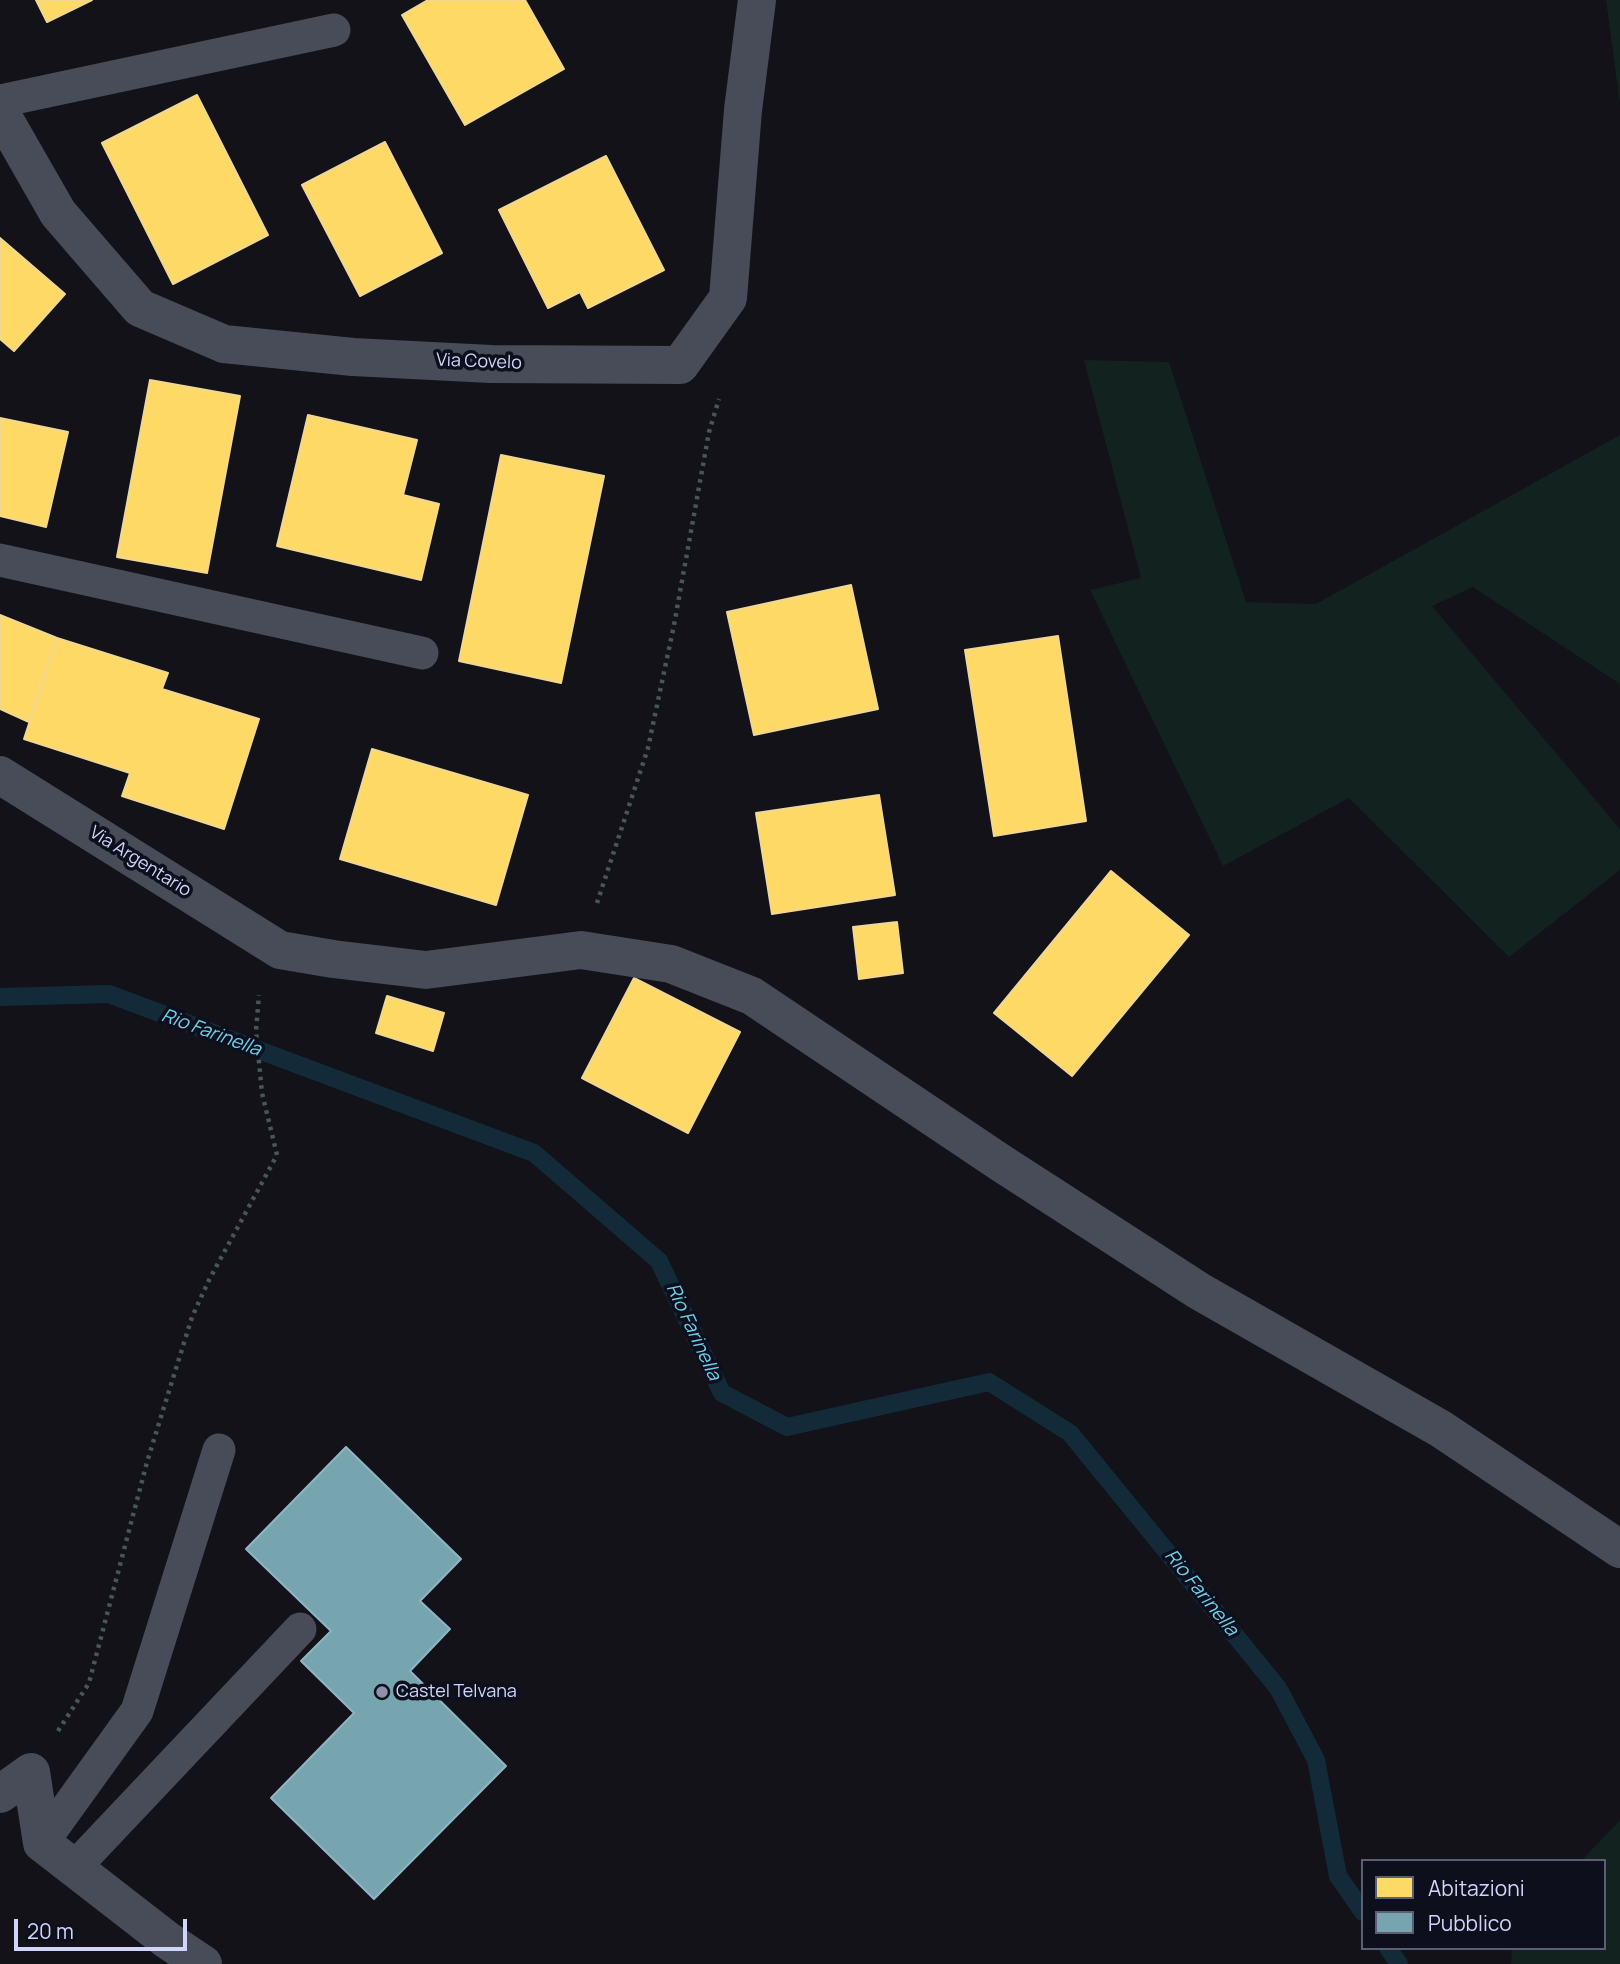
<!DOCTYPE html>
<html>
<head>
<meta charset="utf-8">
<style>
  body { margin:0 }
  #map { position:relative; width:1620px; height:1964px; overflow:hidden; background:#121218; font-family:Manrope,sans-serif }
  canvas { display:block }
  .legend { position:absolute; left:1361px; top:1859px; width:245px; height:91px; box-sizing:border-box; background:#0e0f1c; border:2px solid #5c5f74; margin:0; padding:9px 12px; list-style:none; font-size:21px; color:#d0d6f9 }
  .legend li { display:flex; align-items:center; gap:14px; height:35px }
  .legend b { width:35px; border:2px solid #5c5f74 }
  .scale { position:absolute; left:14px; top:1919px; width:173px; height:32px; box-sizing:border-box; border:4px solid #d0d6f9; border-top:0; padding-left:9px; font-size:21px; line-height:24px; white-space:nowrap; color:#d0d6f9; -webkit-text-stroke:5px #0e0f1c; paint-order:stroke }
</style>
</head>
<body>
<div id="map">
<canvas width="1620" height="1964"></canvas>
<ul class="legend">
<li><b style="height:19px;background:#ffd966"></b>Abitazioni</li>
<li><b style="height:19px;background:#76a5af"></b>Pubblico</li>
</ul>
<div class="scale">20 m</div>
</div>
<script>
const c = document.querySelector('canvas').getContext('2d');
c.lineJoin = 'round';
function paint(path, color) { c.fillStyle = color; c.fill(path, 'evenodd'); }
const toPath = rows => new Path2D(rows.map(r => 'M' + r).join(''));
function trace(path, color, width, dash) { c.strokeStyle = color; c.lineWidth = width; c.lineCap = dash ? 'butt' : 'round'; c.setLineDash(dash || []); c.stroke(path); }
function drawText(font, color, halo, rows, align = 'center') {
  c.font = font + ' Manrope,sans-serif'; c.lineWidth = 7; c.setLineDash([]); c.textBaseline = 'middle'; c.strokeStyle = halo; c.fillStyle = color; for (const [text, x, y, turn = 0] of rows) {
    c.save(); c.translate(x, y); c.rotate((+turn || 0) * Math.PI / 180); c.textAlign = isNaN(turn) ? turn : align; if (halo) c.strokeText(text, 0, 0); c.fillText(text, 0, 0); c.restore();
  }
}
const green = toPath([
  [1606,0,1620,0,1620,104],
  [1084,360,1169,362,1246,602,1316,604,1620,435,1620,684,1473,587,1432,606,1620,829,1620,870,1509,957,1349,798,1223,866,1090,590,1141,578],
  [1620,1820,1620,1964,1511,1964,1512,1948,1604,1948,1604,1861,1581,1861]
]);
const homes = toPath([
  [36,0,92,0,47,22,36,0],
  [428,0,525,0,564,69,465,125,402,15,428,0],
  [197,95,268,235,173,284,102,143,197,95],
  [385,142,442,253,360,296,302,185,385,142],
  [606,156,664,270,588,308,580,292,548,308,499,210,606,156],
  [0,238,65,294,14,351,0,339,0,238],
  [150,380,240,396,207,573,117,557,150,380],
  [308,415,417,440,403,495,439,504,421,580,277,546,308,415],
  [0,418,68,432,46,527,0,516,0,418],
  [501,455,604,476,561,683,459,661,501,455],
  [851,585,878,709,754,735,727,612,851,585],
  [0,615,57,638,29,722,0,709,0,615],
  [1058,636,1086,821,994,836,965,650,1058,636],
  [57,638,168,673,162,689,259,719,224,829,122,796,130,773,24,739,57,638],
  [372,749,528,795,496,905,340,859,372,749],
  [879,795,895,895,772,914,756,813,879,795],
  [1111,871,1189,935,1072,1076,994,1013,1111,871],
  [897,922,903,973,859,979,853,927,897,922],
  [634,978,740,1032,688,1133,582,1078,634,978],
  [387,996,444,1013,433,1051,376,1033,387,996]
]);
const public = toPath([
  [346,1447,461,1559,420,1601,450,1629,410,1671,506,1766,374,1899,271,1798,354,1713,301,1661,331,1631,246,1549,346,1447]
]);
const stream = toPath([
  [0,997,109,994,534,1153,659,1261,722,1393,787,1427,989,1382,1070,1433,1278,1688,1316,1760,1338,1876,1363,1912],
  [1388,1948,1399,1964]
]);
const path = toPath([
  [597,903,648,748,674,625,709,432,719,399],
  [58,1731,89,1683,147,1462,192,1317,209,1280,277,1155,262,1093,256,1031,259,995]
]);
const service = toPath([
  [0,101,334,30],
  [0,560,422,653],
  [42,1843,137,1711,219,1450],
  [74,1868,300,1629]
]);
const minor = toPath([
  [0,120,7,124,58,213,140,308,224,344,353,357,491,364,680,365,728,298,743,110,757,0],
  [0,775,280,950,333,959,426,970,581,950,671,964,752,996,1001,1163,1199,1291,1441,1429,1620,1549],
  [0,1794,31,1772,42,1843,167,1940,203,1964]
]);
const markers = [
  [382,1692,7,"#8e91aa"]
];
const streetNames = [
  ["Via Covelo",479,362,2],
  ["Via Argentario",140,862,32]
];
const poiNames = [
  ["Castel Telvana",396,1692]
];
const waterNames = [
  ["Rio Farinella",211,1033,20],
  ["Rio Farinella",693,1332,65],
  ["Rio Farinella",1201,1593,51]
];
paint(green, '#12221f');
paint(homes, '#ffd966');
trace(homes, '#f1d892', 2);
paint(public, '#76a5af');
trace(public, '#91b4c5', 2);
trace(stream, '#132b39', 18);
trace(path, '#48565a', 4.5, [3.5, 5]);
trace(service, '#484b58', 33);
trace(minor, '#484b58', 38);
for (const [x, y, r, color] of markers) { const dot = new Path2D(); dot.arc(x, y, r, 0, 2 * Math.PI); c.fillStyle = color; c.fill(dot); trace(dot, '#0e0f1c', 2.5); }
drawText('18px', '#d0d6f9', '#0e0f1c', streetNames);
drawText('18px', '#d0d6f9', '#0e0f1c', poiNames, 'left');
drawText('italic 19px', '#6cd0eb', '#0e0f1c', waterNames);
</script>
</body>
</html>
